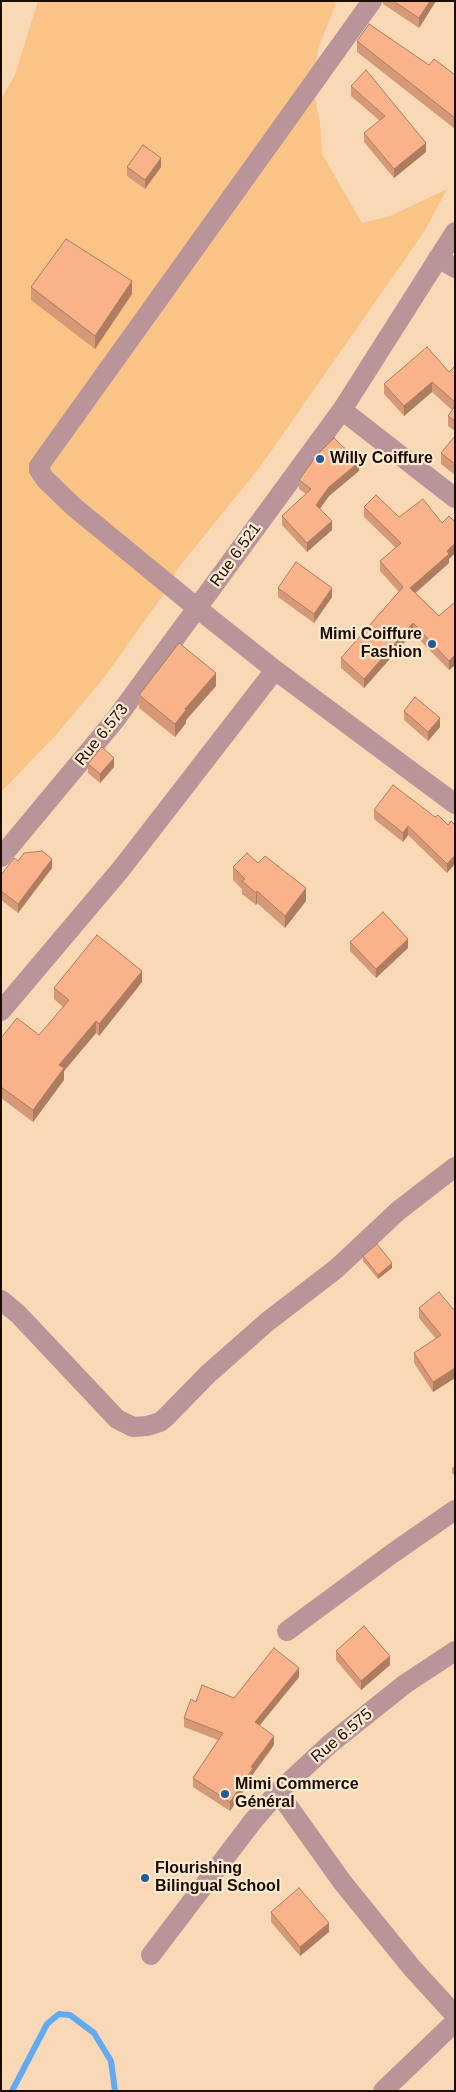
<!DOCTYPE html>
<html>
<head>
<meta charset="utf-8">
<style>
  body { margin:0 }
  #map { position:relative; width:456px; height:2092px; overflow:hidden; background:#f9d9b5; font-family:Arial,sans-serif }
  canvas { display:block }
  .frame { position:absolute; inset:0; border:2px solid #1b0c00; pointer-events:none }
</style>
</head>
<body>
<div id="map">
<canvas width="456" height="2092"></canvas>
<div class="frame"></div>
</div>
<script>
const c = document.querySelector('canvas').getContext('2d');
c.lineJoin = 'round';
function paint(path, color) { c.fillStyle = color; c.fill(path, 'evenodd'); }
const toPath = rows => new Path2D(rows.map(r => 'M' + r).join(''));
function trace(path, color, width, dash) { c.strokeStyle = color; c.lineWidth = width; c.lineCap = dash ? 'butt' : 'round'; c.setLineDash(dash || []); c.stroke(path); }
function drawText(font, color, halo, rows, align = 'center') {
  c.font = font + ' Arial,sans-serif'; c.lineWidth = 4.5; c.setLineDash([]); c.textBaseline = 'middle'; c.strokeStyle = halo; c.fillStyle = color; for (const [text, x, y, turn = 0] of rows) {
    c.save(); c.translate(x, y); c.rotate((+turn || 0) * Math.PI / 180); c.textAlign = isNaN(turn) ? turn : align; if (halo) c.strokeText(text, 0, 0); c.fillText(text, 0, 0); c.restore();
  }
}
const green = toPath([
  [38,1,335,1,335,6,318,49,314,92,320,123,322,154,362,223,390,216,447,189,424,232,260,467,179,567,163,595,103,679,55,736,1,792,1,99,15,75]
]);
const stream = toPath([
  [12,2091,47,2024,59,2014,70,2015,94,2033,111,2061,115,2091]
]);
const street = toPath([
  [455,232,342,410,197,608,275,670,455,804],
  [438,258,455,268],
  [342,410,455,498],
  [1,857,115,720,197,608,74,507,45,479,39,470,39,466,372,1],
  [1,1011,121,869,275,670],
  [1,1300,18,1314,117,1419,133,1427,147,1426,160,1422,166,1417,208,1374,267,1322,336,1269,398,1211,455,1167],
  [287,1631,393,1553,455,1510],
  [278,1792,343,1883,412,1968,455,2015],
  [151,1955,253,1821,278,1792,331,1743,405,1684,455,1651],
  [383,2091,455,2022]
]);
const wall = toPath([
  [383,1,436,1,419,28,383,4],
  [357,41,429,65,455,75,455,129,357,52],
  [351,86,426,152,394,178,364,142,364,133,380,121,351,96],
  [127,167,161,167,145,189,127,176],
  [31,287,132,294,95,349,31,300],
  [455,366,455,431,448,426,448,416,452,410,432,392,404,416,384,394,384,384,449,372],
  [455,436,455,475,441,464,441,453],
  [359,471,329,496,320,509,332,530,307,552,282,525,282,516,306,494,299,489,299,480],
  [364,507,399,517,442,523,455,522,455,553,449,559,449,563,416,593,439,616,455,602,455,665,449,670,413,633,364,688,341,668,341,658,399,592,380,571,380,561,396,548,364,517],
  [278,588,332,597,314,623,278,597],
  [216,686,186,720,186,723,175,737,139,708,139,695],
  [404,711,440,727,428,741,404,720],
  [88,764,114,767,100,783,88,773],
  [374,810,435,817,448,825,447,873,408,835,403,842,374,819],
  [18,861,52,868,18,913,1,900,1,875],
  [258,863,306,901,285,928,257,903,256,905,242,894,242,889,233,880,233,867],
  [350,942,408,948,376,978,350,951],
  [142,982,99,1036,96,1033,64,1071,64,1080,33,1122,1,1098,1,1038,39,1035,63,1007,54,999,54,988],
  [363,1256,392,1268,378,1279,363,1261],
  [419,1308,453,1309,455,1308,455,1378,433,1392,414,1363,414,1353,436,1339,419,1318],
  [455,1466,455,1476,452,1473,452,1468],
  [336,1651,390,1665,361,1690,336,1660],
  [299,1677,260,1725,274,1745,253,1774,253,1777,230,1811,193,1787,193,1778,218,1740,184,1727,184,1718,196,1702,234,1698],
  [271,1912,329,1932,300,1956,271,1922]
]);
const shadedWall = toPath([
  [430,1,436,1,419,28,419,18],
  [426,143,426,152,394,178,394,169],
  [161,158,161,167,145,189,145,180],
  [132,281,132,294,95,349,95,336],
  [432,382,432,392,404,416,404,406],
  [359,462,359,471,329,496,316,514,316,505,329,487],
  [332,521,332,530,307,552,307,543],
  [455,543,455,553,449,559,449,563,410,597,410,588],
  [332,588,332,597,314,623,314,614],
  [413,623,413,633,364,688,364,679],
  [455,655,455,665,449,670,449,661],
  [216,673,216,686,186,720,186,723,175,737,175,724,185,709],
  [440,718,440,727,428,741,428,732],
  [114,758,114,767,100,783,100,774],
  [408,826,408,835,403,842,403,833],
  [455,855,455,864,447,873,447,864],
  [52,859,52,868,18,913,18,904],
  [306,888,306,901,285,928,285,916],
  [257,891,257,903,256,905,256,893],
  [408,939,408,948,376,978,376,969],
  [142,971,142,982,99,1036,99,1024],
  [96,1021,96,1033,64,1071,64,1080,33,1122,33,1110,59,1065],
  [392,1263,392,1268,378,1279,378,1275],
  [455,1368,455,1378,433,1392,433,1382],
  [390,1656,390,1665,361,1690,361,1681],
  [299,1668,299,1677,255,1731,255,1722],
  [274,1736,274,1745,253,1774,253,1777,230,1811,230,1802,251,1767],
  [329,1923,329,1932,300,1956,300,1947]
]);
const building = toPath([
  [393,1,430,1,419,18,393,1],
  [369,24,429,65,434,59,455,75,455,118,357,41,369,24],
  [366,70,426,143,394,169,364,133,385,116,351,86,366,70],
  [143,145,161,158,145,180,127,167,143,145],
  [66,239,132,281,95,336,31,287,66,239],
  [427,347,449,372,455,366,455,402,432,382,404,406,384,384,427,347],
  [455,406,455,421,448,416,455,406],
  [455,436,455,464,441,453,455,436],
  [334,438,359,462,329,487,316,505,332,521,307,543,282,516,311,489,299,480,317,455,334,438],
  [376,495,399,517,423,499,442,523,449,516,455,522,455,543,447,551,449,554,410,588,439,616,455,602,455,655,449,661,413,623,364,679,341,658,403,587,380,561,401,543,364,507,376,495],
  [296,562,332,588,314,614,278,588,296,562],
  [179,643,216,673,185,709,186,710,175,724,139,695,179,643],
  [415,697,440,718,428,732,404,711,415,697],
  [102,747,114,758,100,774,88,764,102,747],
  [393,785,435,817,438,815,448,825,451,821,455,825,455,855,447,864,408,826,403,833,374,810,393,785],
  [42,851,52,859,18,904,1,891,1,875,14,858,18,861,24,853,42,851],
  [247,853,258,863,265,856,306,888,285,916,257,891,256,893,242,881,245,879,233,867,247,853],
  [383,912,408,939,376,969,350,942,383,912],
  [97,935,142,971,99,1024,96,1021,59,1065,64,1068,33,1110,1,1087,1,1038,17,1018,39,1035,69,1000,54,988,97,935],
  [377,1244,392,1263,378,1275,363,1256,377,1244],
  [439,1292,453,1309,455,1308,455,1368,433,1382,414,1353,441,1335,419,1308,439,1292],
  [364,1626,390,1656,361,1681,336,1651,364,1626],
  [274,1648,299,1668,255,1722,274,1736,251,1767,253,1768,230,1802,193,1778,223,1733,184,1718,191,1699,196,1702,202,1685,234,1698,274,1648],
  [299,1888,329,1923,300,1947,271,1912,299,1888]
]);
const markers = [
  [320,459,5,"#215c93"],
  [432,644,5,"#215c93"],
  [225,1794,5,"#215c93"],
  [145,1878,5,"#215c93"]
];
const poiNames = [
  ["Willy Coiffure",330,459],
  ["Mimi Coiffure",422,635,"right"],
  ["Fashion",422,653,"right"],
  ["Mimi Commerce",235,1785],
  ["Général",235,1803],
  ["Flourishing",155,1869],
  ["Bilingual School",155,1887]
];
const streetNames = [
  ["Rue 6.521",236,555,-54],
  ["Rue 6.573",102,735,-51],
  ["Rue 6.575",342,1736,-40]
];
paint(green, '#f9c486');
trace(stream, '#62aaf1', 6);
trace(street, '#b99599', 20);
paint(wall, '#d69977');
paint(shadedWall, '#ae7d61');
paint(building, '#f9b28a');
trace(building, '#ae7d61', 1);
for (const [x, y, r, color] of markers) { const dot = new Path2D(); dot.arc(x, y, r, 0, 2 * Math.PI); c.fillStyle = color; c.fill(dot); trace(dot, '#fee9d1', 2); }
drawText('bold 16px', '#1b0c00', '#fee9d1', poiNames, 'left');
drawText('16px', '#1b0c00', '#fee9d1', streetNames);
</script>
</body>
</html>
